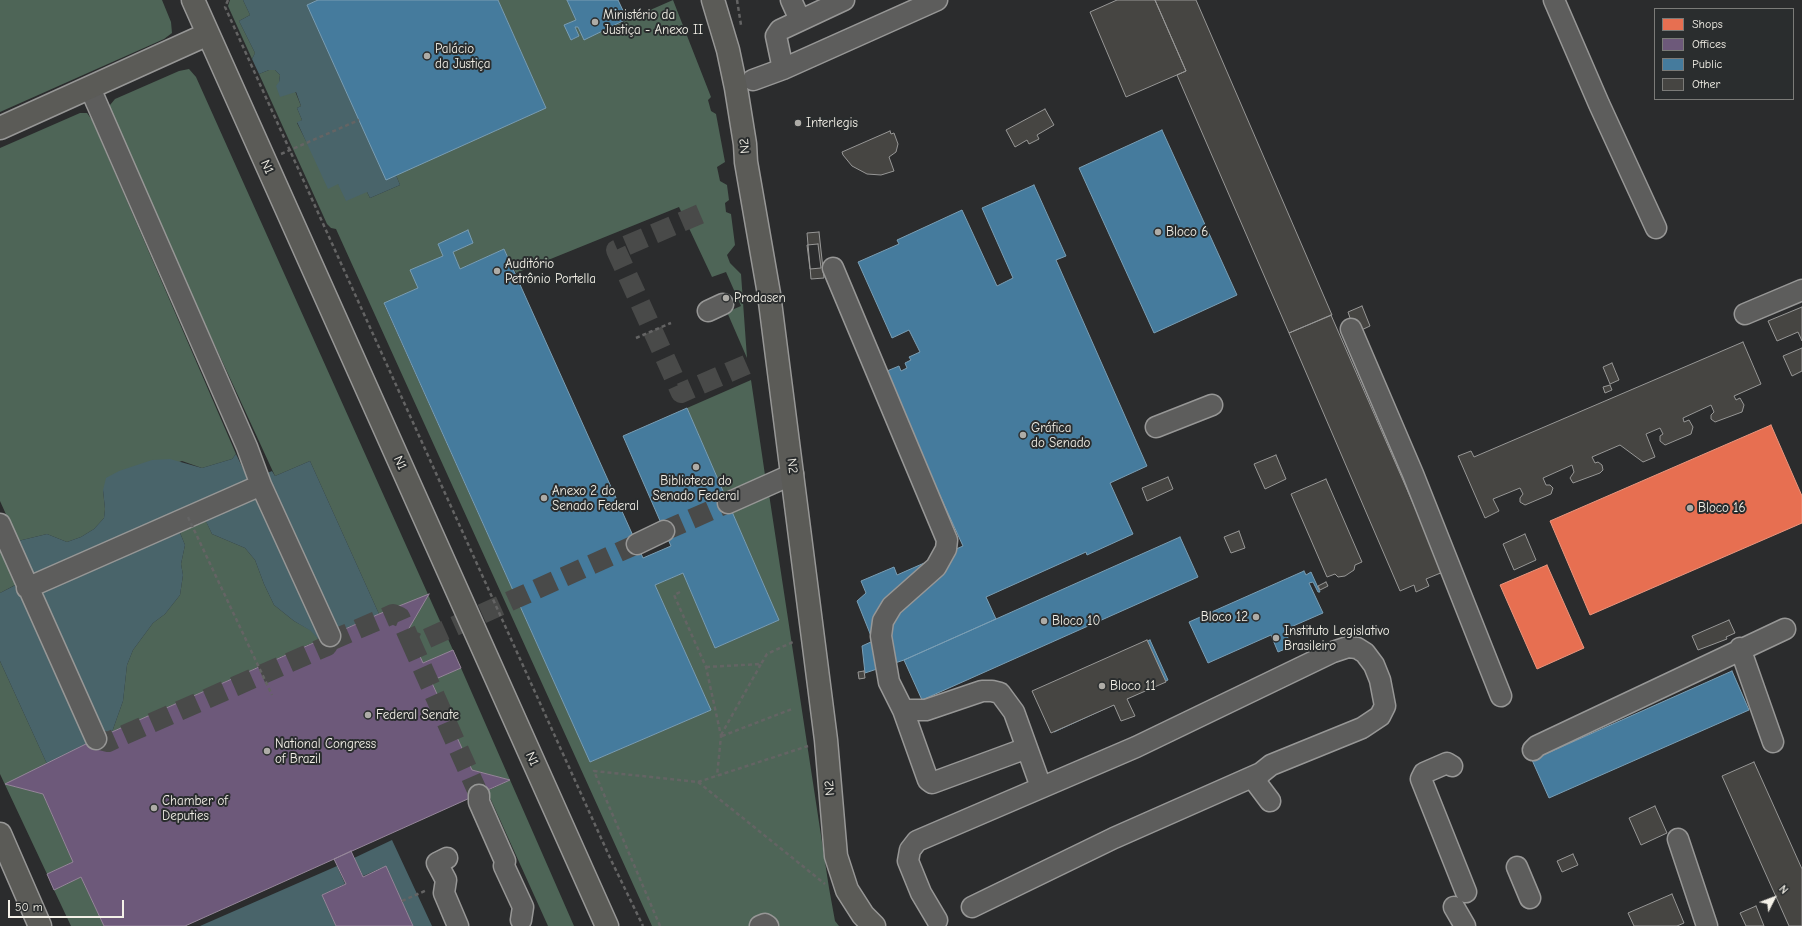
<!DOCTYPE html>
<html>
<head>
<meta charset="utf-8">
<style>
  body { margin:0 }
  #map { position:relative; width:1802px; height:926px; overflow:hidden; background:#2b2c2d; font-family:"Comic Neue",sans-serif }
  canvas { display:block }
  .legend { position:absolute; left:1654px; top:8px; width:140px; height:92px; box-sizing:border-box; background:#2a2d2e; border:1px solid #7b7b78; margin:0; padding:5px 7px; list-style:none; font-size:12px; color:#f4f1e8 }
  .legend li { display:flex; align-items:center; gap:8px; height:20px }
  .legend b { width:20px; border:1px solid #7b7b78 }
  .north { position:absolute; left:1754px; top:878px; width:40px; height:40px; -webkit-text-stroke:3px #2a2d2e; paint-order:stroke; rotate:48deg; font-size:11px; font-weight:700; line-height:16px; text-align:center; color:#f4f1e8 }
  .north::after { content:''; display:block; margin:auto; width:14px; height:18px; background:#f4f1e8; clip-path:polygon(50% 0,100% 100%,50% 72%,0 100%) }
  .scale { position:absolute; left:8px; top:900px; width:116px; height:18px; box-sizing:border-box; border:2px solid #f4f1e8; border-top:0; padding-left:5px; font-size:12px; line-height:14px; white-space:nowrap; color:#f4f1e8; -webkit-text-stroke:3px #2a2d2e; paint-order:stroke }
</style>
</head>
<body>
<div id="map">
<canvas width="1802" height="926"></canvas>
<ul class="legend">
<li><b style="height:11px;background:#e76f51"></b>Shops</li>
<li><b style="height:11px;background:#6d597a"></b>Offices</li>
<li><b style="height:11px;background:#457b9d"></b>Public</li>
<li><b style="height:11px;background:#464542"></b>Other</li>
</ul>
<div class="north">N</div>
<div class="scale">50 m</div>
</div>
<script>
const c = document.querySelector('canvas').getContext('2d');
c.lineJoin = 'round';
function paint(path, color) { c.fillStyle = color; c.fill(path, 'evenodd'); }
const toPath = rows => new Path2D(rows.map(r => 'M' + r).join(''));
function trace(path, color, width, dash) { c.strokeStyle = color; c.lineWidth = width; c.lineCap = dash ? 'butt' : 'round'; c.setLineDash(dash || []); c.stroke(path); }
function drawText(font, color, halo, rows, align = 'center') {
  c.font = font + ' "Comic Neue",sans-serif'; c.lineWidth = 4; c.setLineDash([]); c.textBaseline = 'middle'; c.strokeStyle = halo; c.fillStyle = color; for (const [text, x, y, turn = 0] of rows) {
    c.save(); c.translate(x, y); c.rotate((+turn || 0) * Math.PI / 180); c.textAlign = isNaN(turn) ? turn : align; if (halo) c.strokeText(text, 0, 0); c.fillText(text, 0, 0); c.restore();
  }
}
const green = toPath([
  [0,0,162,0,171,22,172,33,164,39,0,112],
  [230,0,243,0,250,15,239,21,255,53,252,59,228,6],
  [498,0,567,0,576,20,565,25,572,40,579,36,575,27,578,27,584,39,673,0,711,97,708,100,711,111,716,114,725,162,717,167,720,181,727,185,729,200,725,203,726,212,731,214,735,245,727,255,730,263,741,274,747,358,727,312,741,306,726,272,712,277,679,207,516,273,504,249,460,269,453,252,473,243,467,231,438,244,443,256,411,270,418,288,384,304,590,762,711,710,655,585,683,573,715,648,779,620,687,408,751,380,765,475,725,492,732,510,769,494,829,888,835,921,839,926,652,926,336,229,331,228,327,224,259,74,269,70,275,70,280,75,279,82,295,91,301,106,297,108,302,120,297,123,307,143,338,184,367,192,370,198,400,185,396,175,546,108],
  [189,69,196,77,453,650,423,663,408,630,428,595,379,614,310,461,275,476,109,115,110,105,115,99,179,71],
  [80,113,87,113,92,120,236,454,232,459,202,468,182,461,103,490,105,509,104,518,94,529,81,537,67,542,47,534,18,541,0,501,0,148],
  [199,506,212,534,245,548,255,560,264,584,274,605,294,621,312,631,319,640,112,732,123,701,127,665,133,650,153,623,165,614,180,595,183,575,181,564,185,545,174,518],
  [0,546,17,584,0,593],
  [0,661,47,764,5,784,43,794,73,862,47,874,0,774],
  [461,668,574,926,548,926,487,791,510,780,472,770,431,681],
  [81,877,104,926,71,926,54,890]
]);
const water = toPath([
  [243,0,318,0,307,5,386,179,396,175,400,185,370,198,367,192,346,201,338,184,328,189,297,122,302,120,297,108,301,106,296,92,280,97,276,86,279,82,280,75,275,70,269,70,259,74,252,59,255,53,239,21,250,15],
  [236,454,249,481,272,471,275,476,310,461,379,614,319,640,311,631,294,621,274,605,264,584,255,560,245,548,212,534,199,507,174,518,185,545,181,564,183,575,180,595,165,614,153,623,133,650,127,665,123,701,112,732,47,764,0,661,0,593,33,576,18,541,47,534,67,542,81,537,94,529,104,518,105,509,103,490,106,478,119,471,152,460,170,459,202,468,232,459],
  [392,840,432,926,413,926,386,866,363,876,354,858],
  [337,866,345,884,322,895,336,926,200,926]
]);
const shops = toPath([
  [1771,425,1802,496,1802,523,1590,615,1550,521,1771,425],
  [1547,565,1584,648,1537,669,1500,585,1547,565]
]);
const offices = toPath([
  [429,594,408,630,423,663,453,650,461,668,431,681,472,770,510,780,185,926,104,926,81,877,54,890,47,874,73,862,43,794,5,784,96,739,379,614,429,594],
  [351,851,363,877,386,866,413,926,336,926,322,895,346,884,334,859,351,851]
]);
const public = toPath([
  [318,0,498,0,546,108,386,180,307,5,318,0],
  [567,0,618,0,627,19,584,40,578,27,575,27,579,36,571,40,564,25,576,20,567,0],
  [1162,130,1237,295,1154,333,1079,168,1162,130],
  [1034,185,1066,256,1056,260,1147,466,1110,483,1133,534,1087,555,1086,552,986,597,996,619,904,660,865,673,862,646,873,641,857,601,866,593,861,581,894,567,897,575,963,546,886,377,887,371,899,366,901,371,907,368,905,363,911,360,909,357,920,352,909,330,892,338,858,262,899,244,897,240,962,210,997,286,1013,278,982,208,1034,185],
  [468,230,473,243,453,252,460,269,504,249,643,558,671,546,623,436,687,408,779,620,715,648,683,573,655,585,711,710,590,762,384,303,418,288,410,270,443,256,438,244,468,230],
  [1180,537,1198,577,922,700,904,660,1180,537],
  [1304,571,1306,575,1311,572,1320,592,1318,592,1313,582,1309,583,1323,613,1284,630,1292,646,1278,652,1271,635,1208,663,1189,622,1304,571],
  [1150,640,1168,680,1054,732,1035,693,1150,640],
  [1732,671,1749,710,1549,798,1532,760,1732,671]
]);
const building = toPath([
  [1117,0,1155,0,1186,71,1126,97,1090,12,1117,0],
  [1155,0,1196,0,1332,315,1289,333,1177,75,1186,71,1155,0],
  [1045,109,1054,125,1037,135,1039,139,1029,144,1027,140,1015,147,1006,130,1045,109],
  [890,131,891,134,894,133,898,144,896,152,889,157,894,171,881,175,867,174,852,166,843,155,842,152,890,131],
  [819,232,824,278,811,279,807,233,819,232],
  [818,244,821,268,810,269,807,245,818,244],
  [1362,306,1370,326,1355,333,1348,312,1362,306],
  [1802,307,1802,341,1798,332,1777,341,1768,321,1802,307],
  [1331,315,1443,572,1426,579,1429,586,1416,592,1414,585,1400,591,1289,333,1331,315],
  [1743,342,1761,384,1734,396,1736,400,1740,398,1744,405,1742,412,1715,422,1711,419,1711,415,1714,412,1711,405,1683,418,1684,422,1689,420,1693,427,1691,434,1665,445,1660,441,1660,436,1663,434,1660,428,1646,434,1655,457,1643,462,1620,445,1592,457,1595,463,1598,462,1602,465,1603,470,1600,473,1573,483,1570,478,1574,472,1572,465,1543,478,1546,485,1550,485,1553,488,1551,494,1525,505,1520,502,1520,498,1523,494,1520,488,1493,499,1499,511,1485,518,1458,456,1471,451,1474,457,1743,342],
  [1802,348,1802,371,1792,376,1783,356,1802,348],
  [1612,363,1619,380,1610,384,1603,367,1612,363],
  [1610,385,1612,390,1605,393,1603,387,1610,385],
  [1276,455,1286,479,1265,489,1254,464,1276,455],
  [1168,477,1173,489,1147,501,1142,488,1168,477],
  [1326,479,1362,562,1355,565,1354,570,1345,576,1338,577,1335,574,1327,577,1291,494,1326,479],
  [1239,531,1245,548,1231,553,1224,537,1239,531],
  [1525,534,1536,560,1514,570,1503,544,1525,534],
  [1326,582,1328,586,1320,590,1318,586,1326,582],
  [1729,620,1735,633,1726,637,1727,639,1698,650,1692,636,1729,620],
  [1147,640,1166,682,1127,699,1135,716,1121,721,1114,705,1051,733,1032,691,1147,640],
  [864,671,865,678,859,679,858,672,864,671],
  [1754,762,1802,869,1802,926,1789,926,1722,776,1754,762],
  [1655,806,1667,833,1641,845,1629,818,1655,806],
  [1573,854,1578,865,1562,872,1557,861,1573,854],
  [1672,894,1684,923,1677,926,1634,926,1628,913,1672,894],
  [1756,906,1764,926,1746,926,1740,913,1756,906]
]);
const minorTunnel = toPath([
  [700,214,616,250,681,393,748,364],
  [664,531,728,503],
  [410,640,479,795],
  [330,641,393,614,400,617,410,640,417,643,637,544],
  [96,739,108,742,327,646,330,641,330,636]
]);
const path = toPath([
  [228,0,225,7,611,860,643,926],
  [737,0,741,25],
  [281,154,359,120],
  [680,592,674,595,706,667,721,736,717,776],
  [706,667,761,664,767,654,795,641],
  [721,735,761,664],
  [722,736,792,709],
  [698,782,825,884],
  [402,901,427,890],
  [660,926,594,771,698,782,808,746]
]);
const minor = toPath([
  [791,0,800,20],
  [1554,0,1599,104,1656,228],
  [783,69,776,36,780,30,844,0],
  [753,80,783,69,937,0],
  [90,88,247,447,261,485,330,636],
  [833,268,947,540,946,549,936,567,892,606,883,621,881,636,889,682,903,710,926,710,982,691,992,691,1000,693,1014,712,1041,787],
  [708,311,723,304],
  [1745,314,1802,290],
  [1351,329,1413,474,1501,696],
  [1156,427,1212,405],
  [728,503,793,474],
  [0,524,96,739],
  [637,544,664,531],
  [27,588,261,485],
  [1740,648,1773,742],
  [903,710,928,780,932,783,1027,748],
  [1533,750,1537,746,1785,629],
  [1452,766,1447,763,1424,773,1421,779,1466,892],
  [479,795,479,802,505,861,504,866,523,907,521,920],
  [1678,839,1707,926],
  [447,858,437,863,446,880,444,893,458,926],
  [1517,867,1530,898],
  [972,907,1114,838,1261,773],
  [1454,907,1465,926],
  [937,920,921,893,908,861,910,850,917,841,1136,747,1333,652,1348,647,1357,648,1365,653,1374,665,1380,680,1385,706,1380,716,1362,728,1271,765,1261,773,1255,781,1270,801],
  [760,926,765,924,768,926]
]);
const major = toPath([
  [713,0,728,50,736,88,745,144,746,162,769,294,826,740,836,856,847,890,863,915,874,926]
]);
const highway = toPath([
  [193,0,607,926],
  [0,128,208,34],
  [0,834,40,926]
]);
const pathBridge = toPath([
  [636,338,671,323],
  [188,517,272,695]
]);
const markers = [
  [595,22,4,"#aeaca7"],
  [427,56,4,"#aeaca7"],
  [798,123,4,"#aeaca7"],
  [1158,232,4,"#aeaca7"],
  [497,271,4,"#aeaca7"],
  [726,298,4,"#aeaca7"],
  [1023,435,4,"#aeaca7"],
  [696,467,4,"#aeaca7"],
  [544,498,4,"#aeaca7"],
  [1690,508,4,"#aeaca7"],
  [1256,617,4,"#aeaca7"],
  [1044,621,4,"#aeaca7"],
  [1276,638,4,"#aeaca7"],
  [1102,686,4,"#aeaca7"],
  [368,715,4,"#aeaca7"],
  [267,751,4,"#aeaca7"],
  [154,808,4,"#aeaca7"]
];
const poiNames = [
  ["Ministério da",603,15],
  ["Justiça - Anexo II",603,30],
  ["Palácio",435,49],
  ["da Justiça",435,64],
  ["Interlegis",806,123],
  ["Bloco 6",1166,232],
  ["Auditório",505,264],
  ["Petrônio Portella",505,279],
  ["Prodasen",734,298],
  ["Gráfica",1031,428],
  ["do Senado",1031,443],
  ["Biblioteca do",696,481,"center"],
  ["Senado Federal",696,496,"center"],
  ["Anexo 2 do",552,491],
  ["Senado Federal",552,506],
  ["Bloco 16",1698,508],
  ["Bloco 12",1248,617,"right"],
  ["Bloco 10",1052,621],
  ["Instituto Legislativo",1284,631],
  ["Brasileiro",1284,646],
  ["Bloco 11",1110,686],
  ["Federal Senate",376,715],
  ["National Congress",275,744],
  ["of Brazil",275,759],
  ["Chamber of",162,801],
  ["Deputies",162,816]
];
const streetNames = [
  ["N2",745,146,-95],
  ["N1",267,167,66],
  ["N1",400,463,66],
  ["N2",792,466,83],
  ["N1",532,759,66],
  ["N2",830,788,-95]
];
paint(green, '#4e6557');
paint(water, '#49646a');
paint(shops, '#e76f51');
trace(shops, '#eb967e', 1);
paint(offices, '#6d597a');
trace(offices, '#96879b', 1);
paint(public, '#457b9d');
trace(public, '#7a9eb4', 1);
paint(building, '#464542');
trace(building, '#979796', 1);
trace(minorTunnel, '#494a49', 20, [20, 10]);
trace(minor, '#979796', 23);
trace(major, '#979796', 25);
trace(highway, '#979796', 25);
trace(path, '#646464', 2.5, [4, 3]);
trace(minor, '#5d5d5c', 20);
trace(major, '#5b5b57', 22);
trace(highway, '#5b5b57', 22);
trace(pathBridge, '#646464', 2.5, [4, 3]);
for (const [x, y, r, color] of markers) { const dot = new Path2D(); dot.arc(x, y, r, 0, 2 * Math.PI); c.fillStyle = color; c.fill(dot); trace(dot, '#2a2d2e', 1.5); }
drawText('13px', '#f4f1e8', '#2a2d2e', poiNames, 'left');
drawText('13px', '#f4f1e8', '#2a2d2e', streetNames);
</script>
</body>
</html>
